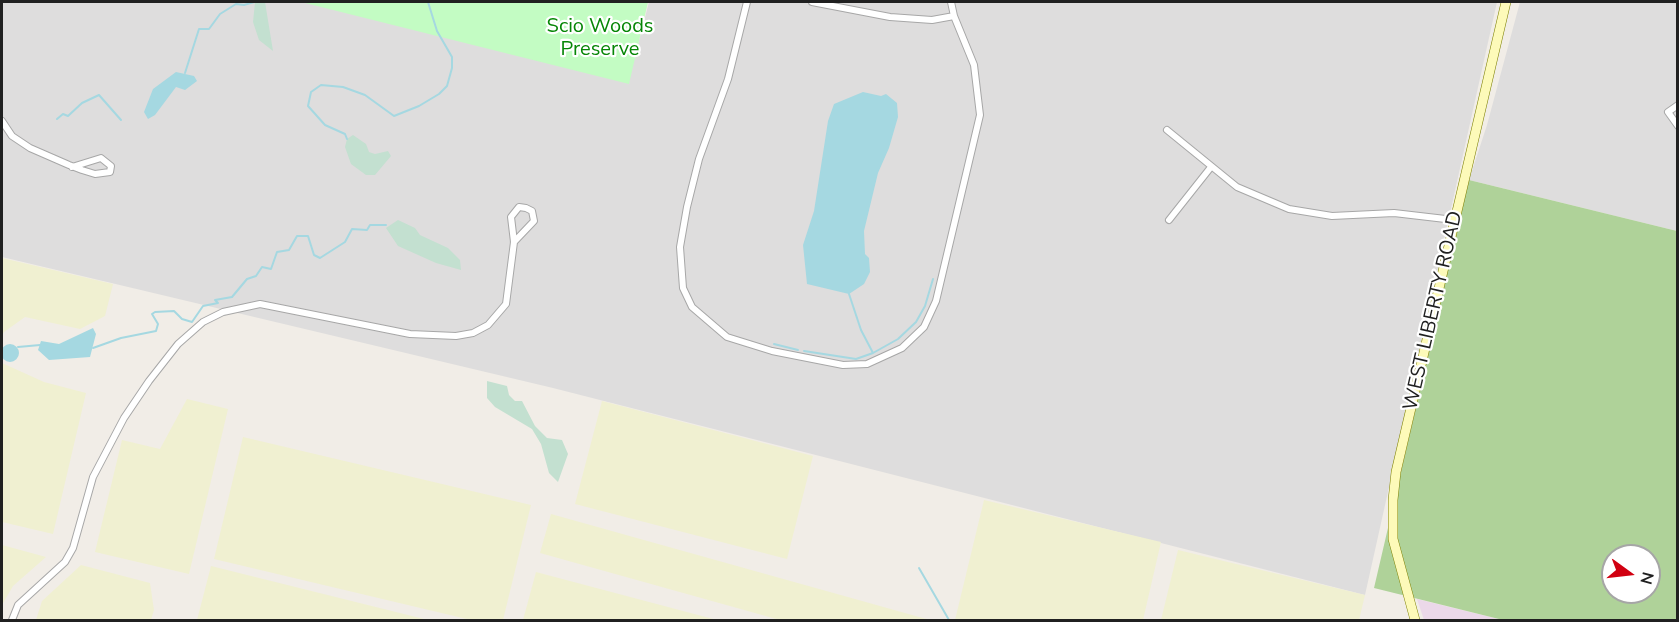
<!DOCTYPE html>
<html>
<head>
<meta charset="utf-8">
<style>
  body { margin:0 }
  #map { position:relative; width:1679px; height:622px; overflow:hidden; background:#f1ede7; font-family:"Nunito Sans",sans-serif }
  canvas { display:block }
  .frame { position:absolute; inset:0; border:3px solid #202020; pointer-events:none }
  .north { position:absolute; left:1601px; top:544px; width:60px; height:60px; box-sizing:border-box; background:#fff; border:2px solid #a6a6a6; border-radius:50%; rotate:105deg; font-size:16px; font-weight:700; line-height:24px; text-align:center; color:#202020 }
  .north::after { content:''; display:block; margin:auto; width:21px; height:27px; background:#d10011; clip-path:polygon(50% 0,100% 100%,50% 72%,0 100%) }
</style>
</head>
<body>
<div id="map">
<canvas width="1679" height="622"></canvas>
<div class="frame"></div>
<div class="north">N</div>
</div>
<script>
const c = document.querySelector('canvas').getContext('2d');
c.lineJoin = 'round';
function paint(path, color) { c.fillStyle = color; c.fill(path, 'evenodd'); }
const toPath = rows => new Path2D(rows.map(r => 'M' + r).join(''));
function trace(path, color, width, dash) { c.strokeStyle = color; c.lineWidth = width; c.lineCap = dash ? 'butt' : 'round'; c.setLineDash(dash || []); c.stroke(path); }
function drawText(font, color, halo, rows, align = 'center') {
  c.font = font + ' "Nunito Sans",sans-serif'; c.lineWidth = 4.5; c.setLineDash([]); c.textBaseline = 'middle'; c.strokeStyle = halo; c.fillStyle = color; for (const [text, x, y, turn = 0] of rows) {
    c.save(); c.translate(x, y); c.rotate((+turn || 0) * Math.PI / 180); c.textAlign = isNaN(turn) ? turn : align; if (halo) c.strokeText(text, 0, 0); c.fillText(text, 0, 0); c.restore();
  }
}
const residential = toPath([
  [2,2,306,2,628,83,649,2,1497,2,1365,595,553,388,2,257],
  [1520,2,1677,2,1677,231,1469,180,1487,125]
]);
const industrial = toPath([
  [1417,599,1503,620,1424,620]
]);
const farmland = toPath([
  [2,258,113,284,105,316,80,329,25,317,4,332,2,336],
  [2,363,44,382,86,393,53,534,2,522],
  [187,399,228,409,189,574,95,552,122,440,160,449],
  [602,401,813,456,787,559,575,504],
  [243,437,531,505,503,620,471,620,214,559],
  [984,500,1161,542,1143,620,955,620],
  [551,514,930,620,780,620,540,553],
  [2,545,46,557,13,586,2,605],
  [1178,550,1365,595,1359,620,1161,620],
  [81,565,150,583,154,610,151,620,36,620,42,601],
  [211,566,428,620,197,620],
  [536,572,717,620,523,620]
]);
const forest = toPath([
  [1469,180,1677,231,1677,620,1503,620,1374,588],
  [1613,556,1649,556,1649,592,1613,592]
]);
const wetland = toPath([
  [255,2,265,2,273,51,259,40,253,22],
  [353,135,366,144,369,152,375,154,388,151,391,156,375,175,366,175,351,164,345,147,347,139],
  [398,220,415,228,420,235,448,248,460,260,461,270,436,263,398,246,386,228],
  [487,381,507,386,509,395,515,401,522,401,535,426,547,438,562,440,568,454,558,482,549,473,541,444,532,429,495,407,487,398]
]);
const park = toPath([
  [301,2,648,2,629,84]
]);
const water = toPath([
  [176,72,194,76,197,81,185,90,176,87,155,115,148,119,144,112,153,89],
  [863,92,881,96,886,94,897,103,898,117,889,148,878,173,864,231,865,254,869,258,870,272,864,284,849,294,807,284,803,245,814,211,828,121,834,104],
  [93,328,96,334,90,357,49,360,38,350,41,341,59,344],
  '1 353a9 9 0 1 1 18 0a9 9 0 1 1-18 0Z'
]);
const stream = toPath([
  [185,73,199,29,209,29,220,14,236,4,244,5,254,2],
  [57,119,63,114,68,116,82,103,99,95,121,120],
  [347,139,345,134,325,125,308,106,311,92,321,85,343,87,365,95,394,116,419,106,439,94,447,86,452,68,452,57,437,31,428,2],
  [849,294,861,330,873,353],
  [774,344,798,350],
  [18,347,40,345],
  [93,348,121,338,156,331,158,324,152,314,155,312,174,311,182,319,192,322,203,306,218,303,215,300,232,297,247,279,256,276,262,267,271,269,277,252,289,250,297,236,308,236,314,255,320,258,345,242,352,229,367,230,370,225,386,225],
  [804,351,856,359,873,353,898,339,916,322,925,306,933,279],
  [919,568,949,620]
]);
const street = toPath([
  [747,2,728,79,699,159,687,207,680,247,683,288,692,307,727,337,772,351,843,365,867,364,902,348,924,327,936,301,980,115,974,65,954,16,951,2],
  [812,2,890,17,932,20,954,16],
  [1678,105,1668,112,1678,126],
  [2,121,12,136,30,148,69,165,82,170,95,174,110,172,111,166,101,158,72,167],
  [1167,130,1237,187,1289,209,1332,216,1394,213,1454,220],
  [1169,220,1211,167],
  [12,620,18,605,65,562,73,548,93,477,124,418,149,381,178,344,203,322,223,312,260,304,410,334,456,336,473,333,488,325,506,304,514,242,511,217,519,207,526,208,532,211,534,221,514,242]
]);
const secondary = toPath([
  [1415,620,1393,539,1393,500,1396,472,1506,2]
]);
const parkNames = [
  ["Scio Woods",600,27],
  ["Preserve",600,50]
];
const streetNames = [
  ["WEST LIBERTY ROAD",1434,311,-77]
];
paint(residential, '#dedddd');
paint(industrial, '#ebd8e9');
paint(farmland, '#f0f0d1');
paint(forest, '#afd299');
paint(wetland, '#c3e0d0');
paint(park, '#c3fcc3');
paint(water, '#a5d8e1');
trace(stream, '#a5d8e1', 2);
trace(street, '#a7a7a7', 8);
trace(secondary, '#7c7f00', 10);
trace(street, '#fff', 6);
trace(secondary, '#fdfab9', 9);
drawText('20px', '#068606', '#fff', parkNames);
drawText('20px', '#202020', '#fff', streetNames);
</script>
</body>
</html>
